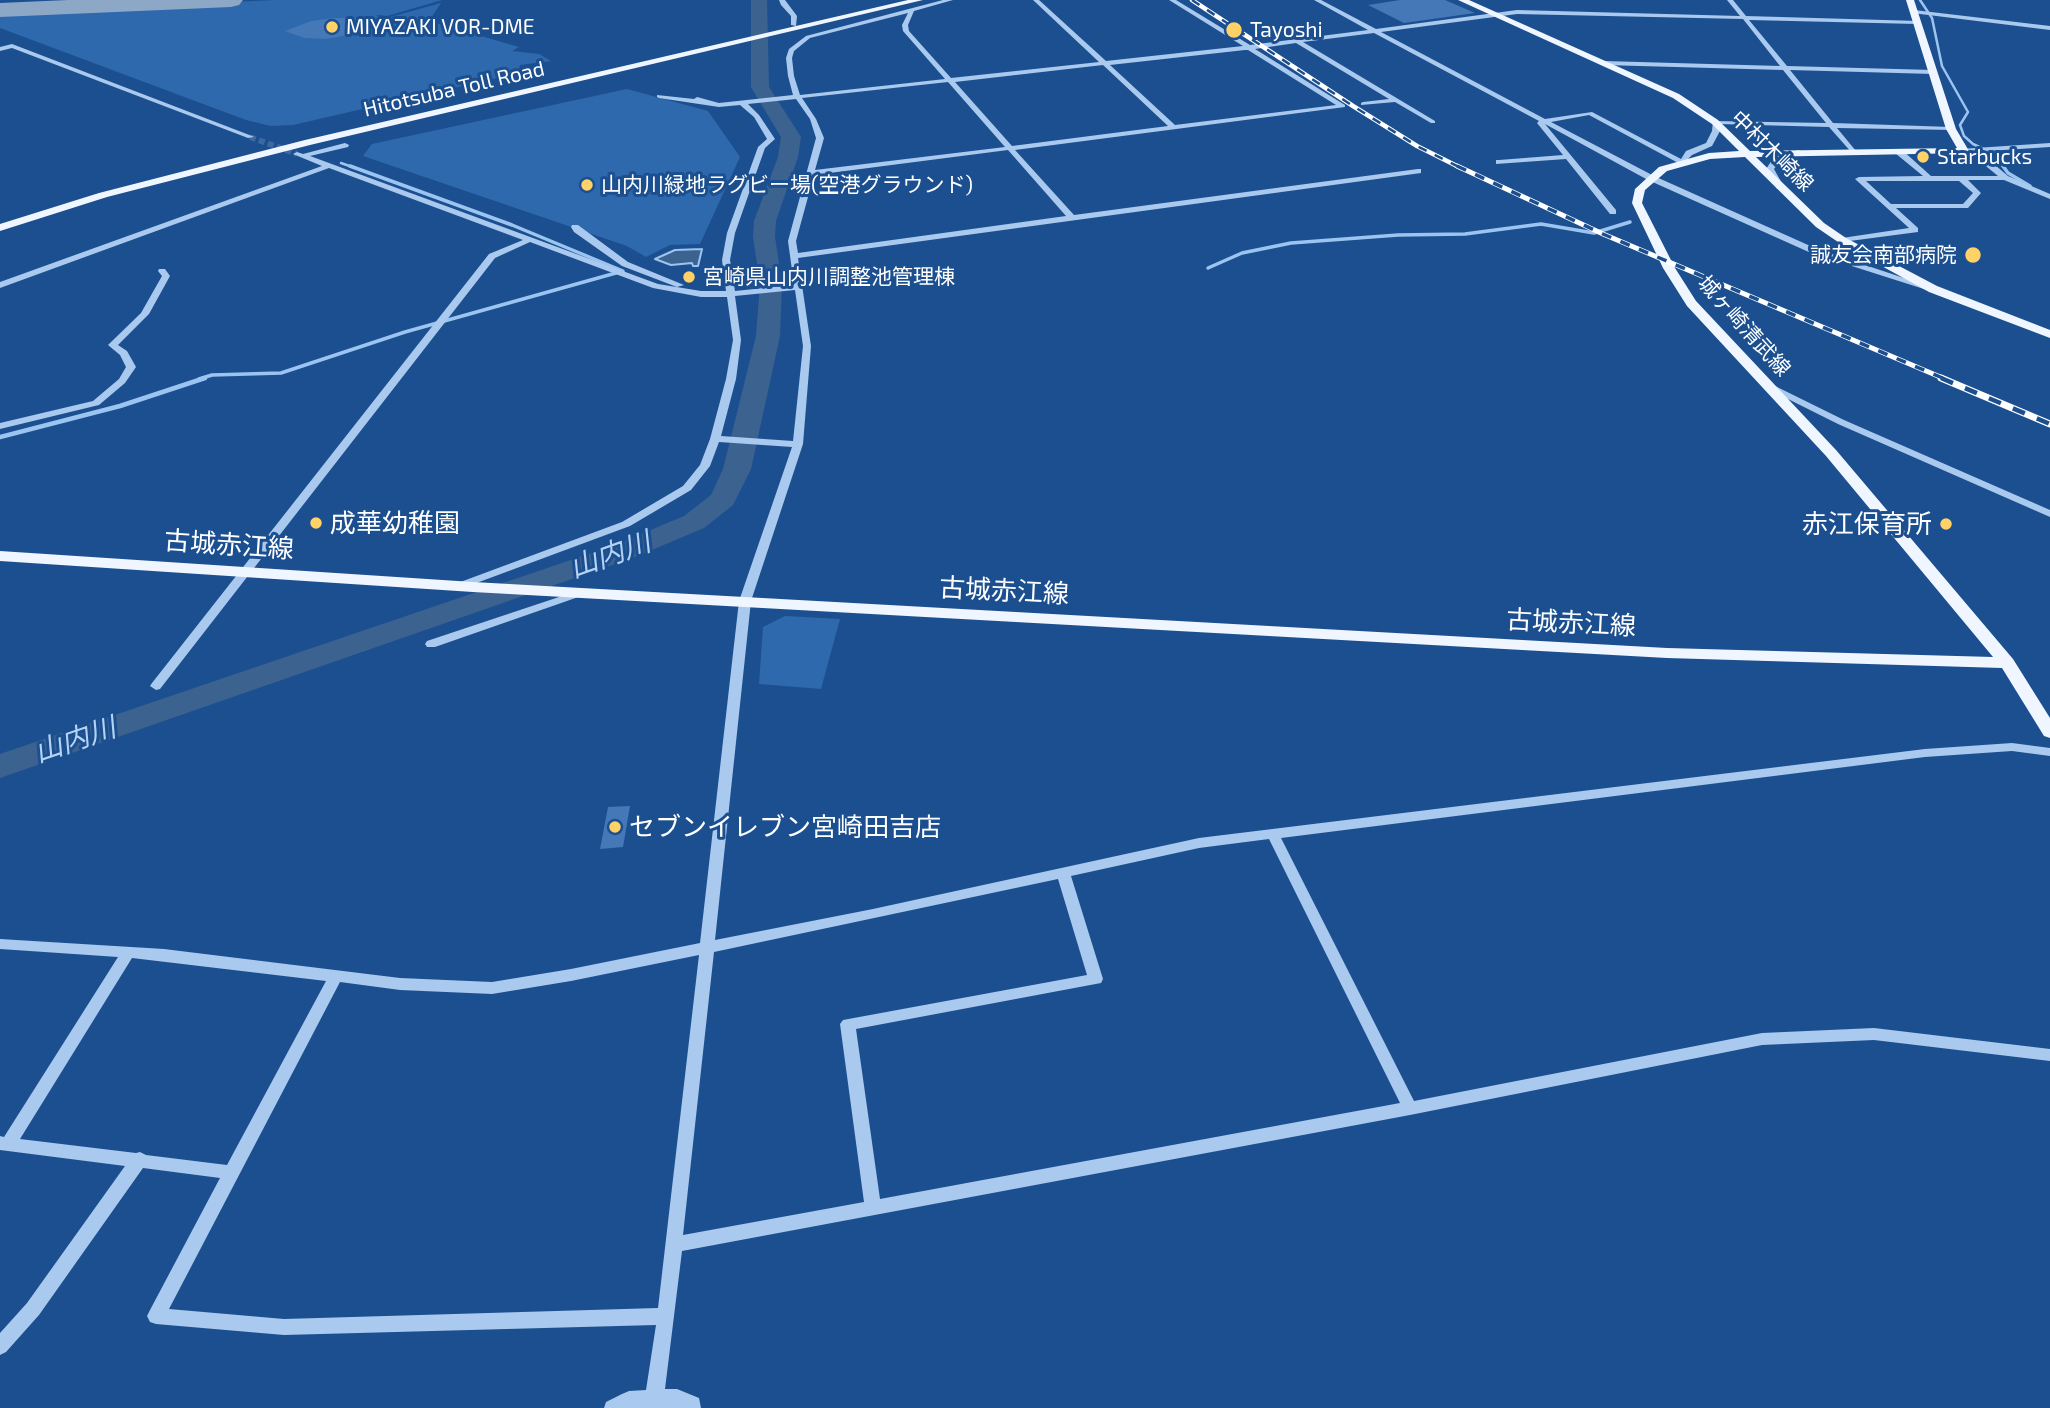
<!DOCTYPE html>
<html>
<head>
<meta charset="utf-8">
<style>
  body { margin:0 }
  canvas { display:block; background:#1b4f8f }
</style>
</head>
<body>
<canvas width="2050" height="1408"></canvas>
<script>
const c = document.querySelector('canvas').getContext('2d');
c.lineJoin = 'round';
function paint(path, color) { c.fillStyle = color; c.fill(path, 'evenodd'); }
const toPath = rows => new Path2D(rows.map(r => 'M' + r).join(''));
function trace(path, color, width, dash) { c.strokeStyle = color; c.lineWidth = width; c.lineCap = dash ? 'butt' : 'round'; c.setLineDash(dash || []); c.stroke(path); }
function drawText(font, color, halo, rows, align = 'center') {
  c.font = font + ' "Exo 2","Noto Sans JP",sans-serif'; c.lineWidth = 6; c.setLineDash([]); c.textBaseline = 'middle'; c.strokeStyle = halo; c.fillStyle = color; for (const [text, x, y, turn = 0] of rows) {
    c.save(); c.translate(x, y); c.rotate((+turn || 0) * Math.PI / 180); c.textAlign = isNaN(turn) ? turn : align; if (halo) c.strokeText(text, 0, 0); c.fillText(text, 0, 0); c.restore();
  }
}
const green = toPath([
  [275,0,442,0,387,16,376,15,383,19,441,3,429,21,519,47,512,51,539,54,551,61,520,65,518,71,511,71,510,75,293,125,271,126,246,120,0,28,0,13],
  [627,89,708,111,740,157,700,244,670,245,646,257,627,246,363,156,372,144],
  [785,616,840,619,821,689,759,684,763,627]
]);
const water = toPath([
  [702,249,698,266,693,266,692,263,671,265,655,259,675,250,702,249]
]);
const streamFar2 = toPath([
  [1920,0,1932,18,1942,66,1968,112,1960,125,1964,136,1973,144,1992,153,2004,168],
  [341,163,355,168]
]);
const streamFar1 = toPath([
  [2003,166,2008,173,2030,186],
  [1208,268,1242,253,1291,243,1398,235,1465,234,1541,224,1594,233,1630,222],
  [199,379,212,375,281,373,405,332,623,271,512,225,350,166]
]);
const stream = toPath([
  [0,437,120,406,205,378]
]);
const river = toPath([
  [751,0,767,0,769,87,801,137,798,157,776,221,775,237,782,283,780,336,751,469,733,505,704,528,635,557,0,778,0,754,615,545,684,516,711,495,723,469,756,336,760,283,753,237,754,221,778,157,781,137,751,87,751,0]
]);
const taxiway = toPath([
  [68,0,243,0,239,5,231,7,0,17,0,3,68,0]
]);
const building = toPath([
  [1400,0,1445,0,1475,13,1404,23,1368,5],
  [334,18,354,18,375,23,348,35,326,39,304,38,285,31,311,21],
  [630,806,623,847,600,849,608,807]
]);
const minorTunnel = toPath([
  [250,137,297,154]
]);
const minor = toPath([
  [779,0,785,0,797,16,796,26,791,25,791,16,781,5,779,0],
  [943,0,953,0,914,11,908,25,909,31,951,78,1099,62,1033,0,1039,0,1106,61,1243,46,1169,0,1176,0,1250,45,1368,30,1314,0,1321,0,1376,29,1517,10,1740,16,1727,0,1733,0,1746,16,1919,21,1917,24,1749,20,1787,66,1933,70,1936,72,1933,74,1790,70,1833,123,1951,127,1954,129,1953,130,1837,128,1856,151,1852,153,1829,127,1719,124,1720,131,1712,146,1692,155,1682,165,1589,115,1551,122,1654,176,1817,249,1934,288,1927,290,1811,253,1648,180,1545,124,1616,210,1616,214,1610,214,1566,159,1496,164,1496,160,1499,160,1563,155,1537,123,1539,121,1374,33,1303,42,1435,121,1435,123,1431,123,1395,102,1361,105,1361,103,1363,102,1389,99,1296,43,1255,49,1345,105,1345,107,1015,150,1074,215,1418,169,1421,169,1421,173,798,258,811,346,803,444,751,601,715,940,873,909,1199,838,1925,749,2012,743,2050,748,2050,756,2012,751,1925,757,1281,838,1414,1101,1762,1033,1874,1028,2050,1049,2050,1061,1874,1040,1762,1045,1410,1115,682,1251,665,1389,677,1389,699,1398,701,1408,604,1408,606,1402,622,1394,629,1391,646,1390,656,1325,284,1335,156,1324,150,1322,147,1316,150,1310,220,1178,143,1168,39,1315,6,1352,0,1355,0,1333,27,1303,125,1166,0,1150,0,1136,4,1137,118,957,0,949,0,939,164,949,400,978,492,982,571,969,700,943,739,601,792,447,719,442,710,466,691,490,630,526,463,588,455,588,453,586,455,584,622,522,683,486,700,465,710,439,726,379,733,340,727,297,701,297,653,288,530,242,495,258,160,689,156,690,150,686,152,683,489,254,523,240,329,168,0,288,0,282,322,166,293,154,297,152,303,154,345,143,349,145,348,147,310,156,658,284,701,291,726,291,722,260,727,233,758,147,767,139,754,117,740,105,719,107,659,98,657,97,657,95,694,99,697,97,719,103,793,95,788,76,786,58,789,49,806,36,943,0],
  [908,13,902,25,903,31,945,79,800,95,794,76,792,58,794,51,810,38,908,13],
  [1517,14,1743,19,1780,66,1604,61,1601,63,1604,65,1783,70,1826,123,1713,121,1712,131,1706,143,1686,151,1681,159,1592,112,1545,119,1381,32,1517,14],
  [1245,50,1248,50,1336,105,1175,125,1110,65,1245,50],
  [1103,65,1168,126,1012,146,955,82,1103,65],
  [948,82,1005,147,815,170,824,138,816,119,802,98,948,82],
  [796,99,810,119,816,138,788,241,794,285,735,291,730,260,735,233,765,148,775,139,759,115,748,104,796,99],
  [1008,150,1066,216,798,253,796,241,814,175,1008,150],
  [795,290,803,346,793,441,721,436,736,379,741,340,735,296,795,290],
  [1269,839,1400,1103,880,1199,856,1029,1101,983,1103,979,1071,876,1199,848,1269,839],
  [1058,879,1087,975,843,1020,840,1024,864,1202,683,1235,714,952,1058,879],
  [699,955,658,1308,284,1319,169,1309,340,982,400,990,492,994,571,981,699,955],
  [132,958,326,981,227,1165,146,1155,140,1152,136,1153,20,1139,132,958],
  [1914,10,2050,26,2050,30,1912,13,1914,10],
  [12,44,252,136,254,137,248,138,12,48,0,51,0,47,12,44],
  [2050,143,2050,147,1973,152,1982,154,2008,176,2050,194,2050,199,2004,180,1968,180,1981,193,1968,208,1896,208,1918,228,1918,232,1842,242,1838,240,1842,238,1909,228,1855,179,1859,177,1923,176,1895,153,1895,149,1901,149,1931,176,1998,176,1976,158,1961,153,1961,149,2050,143],
  [1866,181,1959,181,1973,193,1963,204,1891,204,1866,181],
  [1798,150,1805,152,1778,164,1774,169,1784,187,1777,189,1766,169,1772,160,1798,150],
  [572,225,578,225,628,262,684,285,677,287,622,266,574,232,571,227,572,225],
  [159,269,165,269,170,276,149,314,118,345,127,351,136,367,125,383,99,405,0,429,0,423,93,401,119,379,126,367,120,355,108,345,141,313,162,276,158,271,159,269],
  [1771,384,1844,420,2050,510,2050,517,1838,424,1768,389,1766,387,1771,384],
  [583,589,587,590,589,592,587,594,435,647,427,647,425,644,427,641,583,589]
]);
const major = toPath([
  [908,0,923,0,310,145,107,197,0,231,0,224,99,193,305,140,908,0],
  [1458,0,1469,0,1679,94,1718,120,1750,151,1957,148,1946,129,1906,0,1914,0,1956,129,1969,151,1968,153,1756,157,1824,223,1846,238,1937,286,2050,330,2050,338,1929,292,1838,242,1816,227,1745,157,1710,159,1667,171,1645,190,1642,203,1675,268,1696,301,1836,450,2013,659,2050,718,2050,738,2044,736,2002,668,1667,658,473,592,0,561,0,551,473,582,1667,648,1993,657,1826,456,1687,306,1663,268,1632,203,1635,189,1659,167,1709,153,1739,151,1712,124,1673,98,1458,0]
]);
const railFar2 = toPath([
  [1192,0,1353,106,1417,146,1461,168]
]);
const railFar1 = toPath([
  [1457,166,1603,234,1945,379]
]);
const rail = toPath([
  [1941,378,2050,424]
]);
const markers = [
  [332,27,7,"#ffd166"],
  [1234,30,9,"#ffd166"],
  [1923,157,7,"#ffd166"],
  [587,185,7,"#ffd166"],
  [1973,255,9,"#ffd166"],
  [689,277,7,"#ffd166"],
  [316,523,7,"#ffd166"],
  [1946,524,7,"#ffd166"],
  [615,827,7,"#ffd166"]
];
const farPoinames = [
  ["MIYAZAKI VOR-DME",346,27],
  ["Tayoshi",1250,30],
  ["Starbucks",1937,157],
  ["山内川緑地ラグビー場(空港グラウンド)",601,185],
  ["誠友会南部病院",1957,255,"right"],
  ["宮崎県山内川調整池管理棟",703,277]
];
const farStreetnames = [
  ["Hitotsuba Toll Road",454,89,-13],
  ["中村木崎線",1772,151,44],
  ["城ヶ崎清武線",1744,326,48]
];
const poiNames = [
  ["成華幼稚園",330,523],
  ["赤江保育所",1932,524,"right"],
  ["セブンイレブン宮崎田吉店",629,827]
];
const streetNames = [
  ["古城赤江線",229,545,4],
  ["古城赤江線",1004,591,3],
  ["古城赤江線",1571,623,3]
];
const waterNames = [
  ["山内川",610,555,-20],
  ["山内川",75,740,-19]
];
paint(green, '#2e69ad');
paint(water, '#3c6290');
trace(water, '#9cc4f0', 2);
trace(streamFar2, '#9cc4f0', 2.5);
trace(streamFar1, '#9cc4f0', 3.5);
trace(stream, '#9cc4f0', 4.5);
paint(river, '#3c6290');
paint(taxiway, '#8da7c7');
paint(building, '#4478b7');
trace(minorTunnel, '#3d69a0', 6, [6, 3.5]);
paint(minor, '#a9c9ee');
paint(major, '#f0f6ff');
trace(railFar2, '#fff', 4.5);
trace(railFar1, '#fff', 5);
trace(rail, '#fff', 7);
trace(railFar2, '#1b4f8f', 2.5, [9]);
trace(railFar1, '#1b4f8f', 3.5, [10]);
trace(rail, '#1b4f8f', 4.5, [13]);
for (const [x, y, r, color] of markers) { const dot = new Path2D(); dot.arc(x, y, r, 0, 2 * Math.PI); c.fillStyle = color; c.fill(dot); trace(dot, '#1b4f8f', 2.5); }
drawText('21px', '#fff', '#1b4f8f', farPoinames, 'left');
drawText('21px', '#fff', '#1b4f8f', farStreetnames);
drawText('26px', '#fff', '#1b4f8f', poiNames, 'left');
drawText('26px', '#fff', '#1b4f8f', streetNames);
drawText('italic 28px', '#b5d3f5', '#1b4f8f', waterNames);
</script>
</body>
</html>
